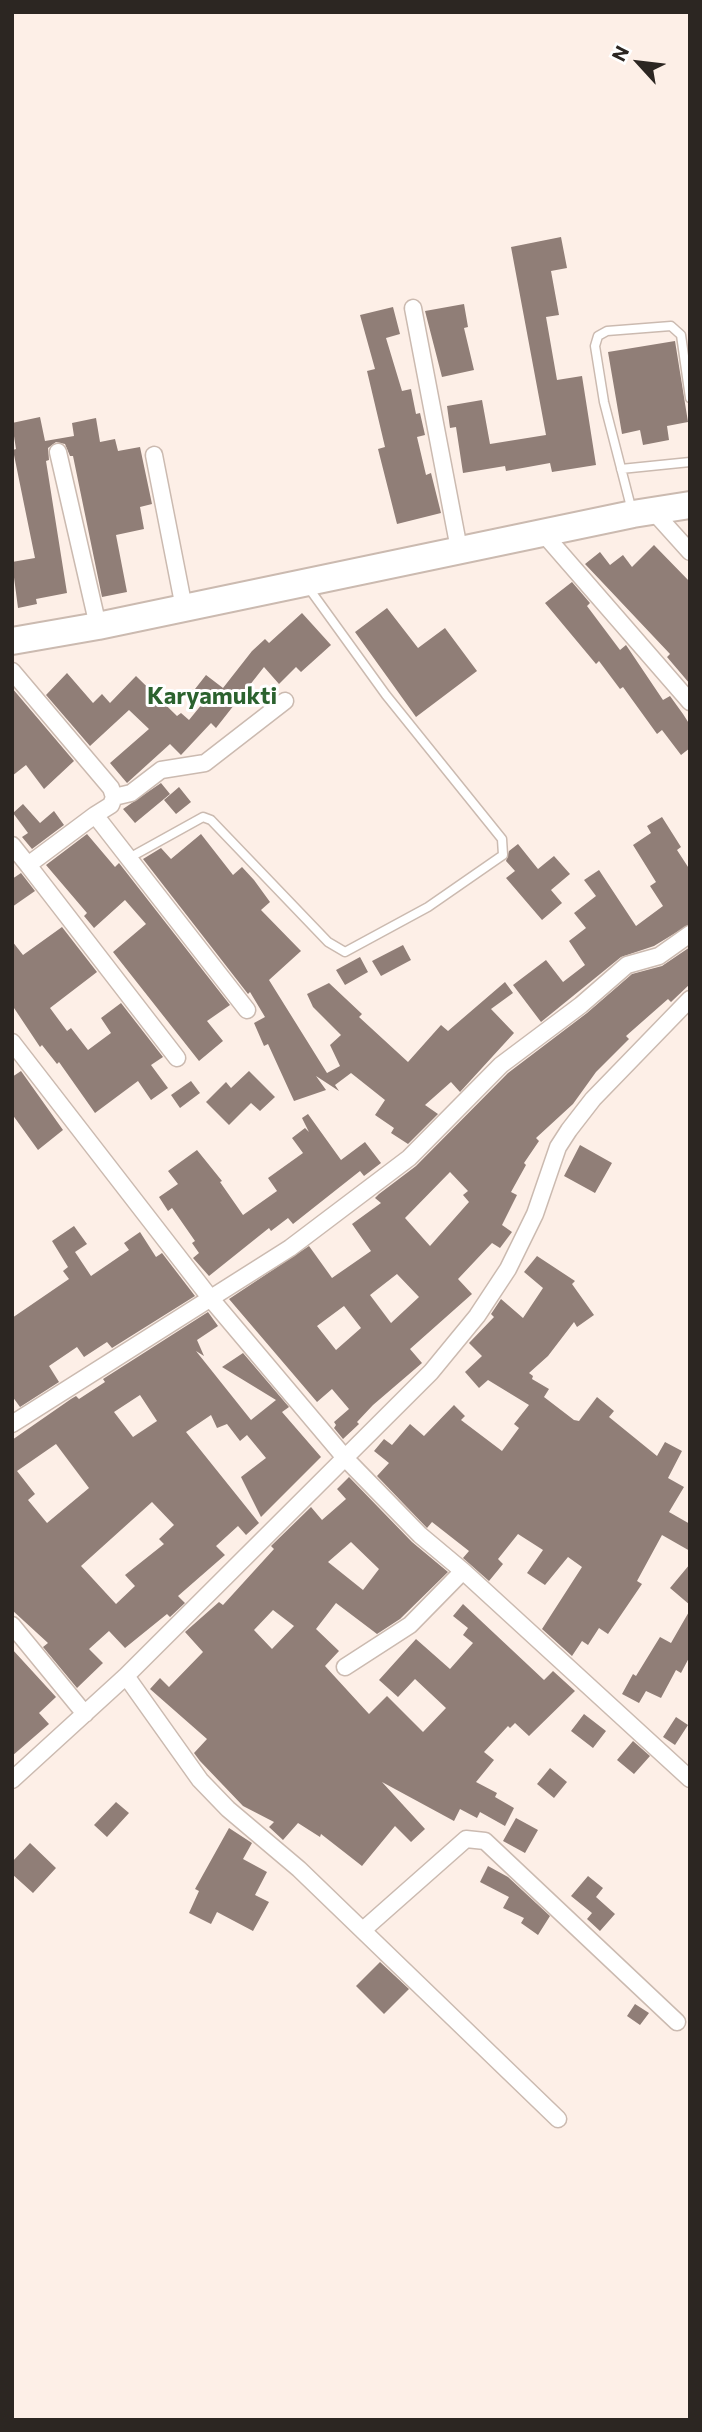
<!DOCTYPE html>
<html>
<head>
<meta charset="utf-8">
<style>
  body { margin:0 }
  #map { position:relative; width:702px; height:2432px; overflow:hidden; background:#fdefe7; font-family:Commissioner,sans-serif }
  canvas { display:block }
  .frame { position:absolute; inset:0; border:14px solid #2c2622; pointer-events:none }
  .north { position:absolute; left:604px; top:28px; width:70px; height:70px; -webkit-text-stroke:5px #fff; paint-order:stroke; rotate:297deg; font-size:19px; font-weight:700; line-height:28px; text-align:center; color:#2c2622 }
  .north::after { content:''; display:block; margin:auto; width:24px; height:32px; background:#2c2622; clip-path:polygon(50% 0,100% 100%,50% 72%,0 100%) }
</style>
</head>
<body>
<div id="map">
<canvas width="702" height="2432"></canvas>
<div class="frame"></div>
<div class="north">N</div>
</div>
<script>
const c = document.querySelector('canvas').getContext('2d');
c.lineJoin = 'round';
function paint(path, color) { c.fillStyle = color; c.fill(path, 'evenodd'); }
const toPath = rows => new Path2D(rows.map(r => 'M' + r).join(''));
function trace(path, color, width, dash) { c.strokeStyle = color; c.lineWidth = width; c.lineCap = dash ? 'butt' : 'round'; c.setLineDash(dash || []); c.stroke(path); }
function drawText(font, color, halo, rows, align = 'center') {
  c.font = font + ' Commissioner,sans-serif'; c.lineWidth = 6; c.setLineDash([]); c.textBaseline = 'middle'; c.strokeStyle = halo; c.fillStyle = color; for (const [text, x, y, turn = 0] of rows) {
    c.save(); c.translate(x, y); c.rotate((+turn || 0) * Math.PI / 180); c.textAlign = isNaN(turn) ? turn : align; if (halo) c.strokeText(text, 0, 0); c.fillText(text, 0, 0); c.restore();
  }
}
const building = toPath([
  [561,237,567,268,551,271,559,315,546,317,557,380,582,376,596,465,552,472,550,463,506,471,505,466,463,473,456,427,450,428,447,406,482,400,490,444,546,435,511,247],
  [464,304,468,327,464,328,474,370,442,377,425,311],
  [393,307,400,334,386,338,402,391,411,389,416,414,420,413,425,435,417,437,426,475,431,473,441,513,397,524,378,449,385,447,367,371,375,369,360,315],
  [675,341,688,422,667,426,669,440,643,445,640,430,622,434,608,352],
  [40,417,45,441,74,436,72,423,96,418,100,442,115,439,118,451,140,447,152,504,140,507,144,529,116,535,127,592,102,597,73,456,70,456,65,444,56,442,48,448,49,460,46,461,67,593,36,599,37,604,18,608,12,562,35,558,13,450,16,449,12,423],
  [654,545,690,582,690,684,667,657,670,654,585,564,600,552,610,565,623,555,632,567],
  [572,582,590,603,587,606,620,650,626,645,663,700,670,696,683,714,690,725,690,748,681,755,662,730,657,734,623,687,620,689,599,661,596,664,545,603],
  [387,608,418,648,445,628,477,671,416,717,355,632],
  [302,613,331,645,301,672,296,667,279,684,264,667,216,728,211,723,181,755,170,744,127,783,110,763,149,729,129,710,90,746,46,695,67,673,93,703,102,694,110,703,136,676,177,716,181,713,189,720,207,698,195,689,206,675,223,688,252,651,265,639,269,643],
  [12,688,74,761,44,789,26,765,12,776],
  [161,783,170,794,135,823,123,809],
  [179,787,191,802,176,814,164,800],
  [23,804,40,823,54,811,64,825,32,849,22,837,28,833,13,813],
  [662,817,681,847,677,850,690,870,690,924,654,946,621,957,541,1022,513,985,546,960,563,982,585,965,569,941,586,928,574,913,596,896,584,880,599,870,636,926,663,906,650,886,656,882,633,845,651,833,647,826],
  [87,834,115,867,119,863,230,1005,207,1021,223,1041,199,1061,113,952,146,924,125,900,94,928,84,916,87,913,46,865],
  [201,834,233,875,242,867,254,880,270,902,261,910,301,951,269,980,327,1073,340,1066,330,1045,341,1035,313,1007,307,994,329,983,362,1014,359,1017,408,1062,441,1025,448,1031,505,982,513,993,491,1009,514,1033,460,1092,451,1082,425,1105,438,1114,408,1144,391,1133,394,1128,375,1115,385,1100,351,1073,335,1085,339,1091,316,1076,326,1090,294,1101,268,1044,264,1046,254,1023,265,1017,250,992,248,994,143,859,161,848,171,859],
  [518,844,538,869,554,856,570,874,551,890,562,903,542,920,506,878,515,871,506,861,509,851],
  [21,873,35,891,12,907,12,879],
  [62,927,97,972,50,1008,67,1031,71,1028,88,1050,111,1033,101,1018,121,1003,163,1057,151,1065,168,1088,151,1100,138,1081,95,1113,59,1062,57,1064,42,1045,40,1047,12,1005,12,941,23,955],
  [403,945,411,960,381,976,372,961],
  [690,947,690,984,671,1002,668,999,626,1036,629,1039,596,1072,573,1104,536,1138,539,1141,524,1163,526,1165,511,1192,517,1195,502,1225,512,1232,500,1248,492,1243,458,1279,472,1294,410,1349,422,1363,373,1405,357,1422,359,1424,343,1439,334,1428,336,1425,334,1422,349,1409,332,1389,317,1402,229,1299,309,1246,332,1278,371,1251,352,1224,381,1203,375,1198,379,1194,416,1166,508,1073,587,1013,632,974,662,966],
  [450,1172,468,1191,463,1195,469,1202,430,1246,405,1218],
  [397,1274,419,1297,391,1323,370,1295],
  [344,1306,361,1328,336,1350,317,1326],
  [360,957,368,972,345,985,336,970],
  [21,1071,63,1130,38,1150,12,1114,12,1077],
  [249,1071,275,1097,260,1111,251,1103,229,1125,206,1102,226,1082,231,1088],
  [191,1081,200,1093,180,1108,171,1095],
  [308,1114,341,1160,365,1142,381,1163,364,1176,360,1171,293,1224,288,1218,271,1231,269,1228,209,1276,193,1258,199,1253,192,1243,195,1241,172,1208,168,1211,159,1197,178,1184,168,1171,197,1150,222,1181,220,1182,243,1215,277,1191,268,1178,303,1153,292,1138,305,1128,309,1132,302,1118],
  [580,1145,612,1163,595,1193,564,1176],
  [74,1226,87,1244,75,1252,91,1276,129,1250,124,1243,140,1232,156,1257,162,1253,195,1296,112,1348,107,1342,84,1357,77,1347,49,1366,59,1382,20,1407,12,1396,12,1318,69,1279,63,1271,68,1267,52,1241],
  [537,1256,575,1281,572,1284,594,1315,577,1327,574,1322,548,1356,529,1373,533,1376,532,1379,549,1389,544,1397,574,1420,579,1421,597,1397,614,1411,609,1417,657,1456,665,1442,682,1451,668,1478,684,1487,669,1512,690,1524,690,1551,662,1535,637,1581,642,1584,608,1634,599,1628,588,1645,582,1641,572,1656,542,1629,582,1567,568,1557,545,1585,527,1573,543,1550,518,1534,498,1559,503,1564,489,1581,463,1558,469,1551,432,1522,427,1528,377,1476,389,1463,374,1451,384,1439,392,1445,410,1424,424,1436,454,1405,465,1416,461,1420,502,1451,519,1428,514,1424,529,1405,488,1380,479,1388,465,1372,482,1356,469,1343,494,1317,491,1314,501,1299,523,1318,543,1288,524,1272],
  [208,1312,218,1326,197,1340,204,1356,196,1351,251,1420,276,1400,222,1367,243,1353,289,1407,282,1412,321,1457,261,1517,241,1477,266,1458,247,1435,240,1441,227,1424,217,1428,211,1415,186,1432,259,1523,246,1535,238,1526,216,1546,225,1555,178,1596,185,1603,170,1617,167,1614,125,1648,109,1631,89,1649,103,1663,77,1688,43,1647,48,1643,12,1610,12,1440,71,1399,76,1396,79,1399,105,1382,103,1379],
  [140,1395,157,1421,133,1437,114,1412],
  [56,1444,89,1488,47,1523,28,1500,35,1494,17,1471],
  [152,1502,174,1525,159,1539,164,1544,125,1575,135,1586,116,1604,81,1566],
  [349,1477,412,1542,448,1572,400,1619,377,1634,336,1603,316,1629,339,1651,325,1666,369,1714,387,1696,423,1732,446,1708,415,1679,398,1697,379,1680,416,1639,450,1669,473,1643,463,1635,468,1628,453,1616,463,1604,544,1680,553,1671,575,1691,529,1736,515,1723,510,1728,508,1726,484,1752,494,1760,476,1782,497,1793,495,1797,514,1808,505,1826,480,1812,477,1818,460,1809,454,1821,382,1782,425,1829,411,1842,395,1826,362,1866,321,1834,320,1837,298,1823,283,1840,269,1827,274,1822,243,1806,200,1761,194,1753,207,1739,150,1689,160,1678,169,1687,203,1652,185,1632,219,1602,223,1605,274,1549,271,1546,311,1507,322,1520,346,1499,337,1489],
  [351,1542,379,1569,363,1590,328,1562],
  [273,1610,294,1626,272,1649,254,1630],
  [690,1564,690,1605,670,1588],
  [690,1610,690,1656,681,1673,676,1670,661,1698,646,1691,639,1703,622,1694,633,1674,636,1676,660,1637,671,1643],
  [12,1649,56,1697,39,1713,49,1724,12,1756],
  [584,1714,606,1731,593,1748,571,1731],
  [676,1717,688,1725,675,1745,663,1737],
  [633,1741,650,1756,634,1774,617,1760],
  [550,1768,567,1782,554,1798,537,1784],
  [116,1802,129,1813,107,1837,94,1825],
  [516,1818,538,1830,525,1853,503,1841],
  [229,1828,252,1843,243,1859,267,1872,255,1895,269,1902,253,1931,217,1912,211,1924,189,1913,199,1891,195,1889],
  [30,1843,56,1868,33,1893,12,1874,12,1862],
  [488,1866,508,1877,550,1916,538,1935,521,1923,524,1918,503,1908,509,1897,480,1882],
  [588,1876,603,1888,596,1897,615,1914,600,1931,587,1919,592,1913,571,1896],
  [380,1962,409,1989,384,2014,356,1986],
  [635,2004,649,2013,640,2025,627,2016]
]);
const service = toPath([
  [621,469,690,462],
  [632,511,604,402,595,346,598,336,607,331,671,326,681,335,690,398],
  [129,858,203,817,211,820,328,942,345,952,428,907,503,855,502,839,386,695,308,587]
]);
const minor = toPath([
  [413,308,459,549],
  [58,452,98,626],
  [154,455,184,608],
  [653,511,690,552],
  [543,533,690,702],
  [12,671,111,788,114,797,111,805,95,815,247,1010],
  [114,797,131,793,161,770,205,763,285,701],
  [95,815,28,865,177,1058],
  [12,845,28,865],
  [12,1042,211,1299,346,1459,420,1535,463,1571,410,1625,345,1667],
  [12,1424,290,1248,409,1158,501,1065,581,1005,627,965,659,956,690,934],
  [463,1571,690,1779],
  [12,1625,85,1714],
  [126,1676,200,1780,228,1809,299,1869,558,2119],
  [12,1780,126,1676,431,1372,477,1316,508,1269,535,1214,558,1147,569,1130,593,1099,690,999],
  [363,1930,466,1839,485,1841,677,2022]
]);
const primary = toPath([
  [12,641,98,626,633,514,690,505]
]);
const quarterNames = [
  ["Karyamukti",212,696]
];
paint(building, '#907e77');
trace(service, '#cbbab0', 11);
trace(minor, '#cbbab0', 19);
trace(primary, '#cbbab0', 30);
trace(service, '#fff', 8);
trace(minor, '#fff', 16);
trace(primary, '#fff', 26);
drawText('bold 24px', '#2b622e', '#fff', quarterNames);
</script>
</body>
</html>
